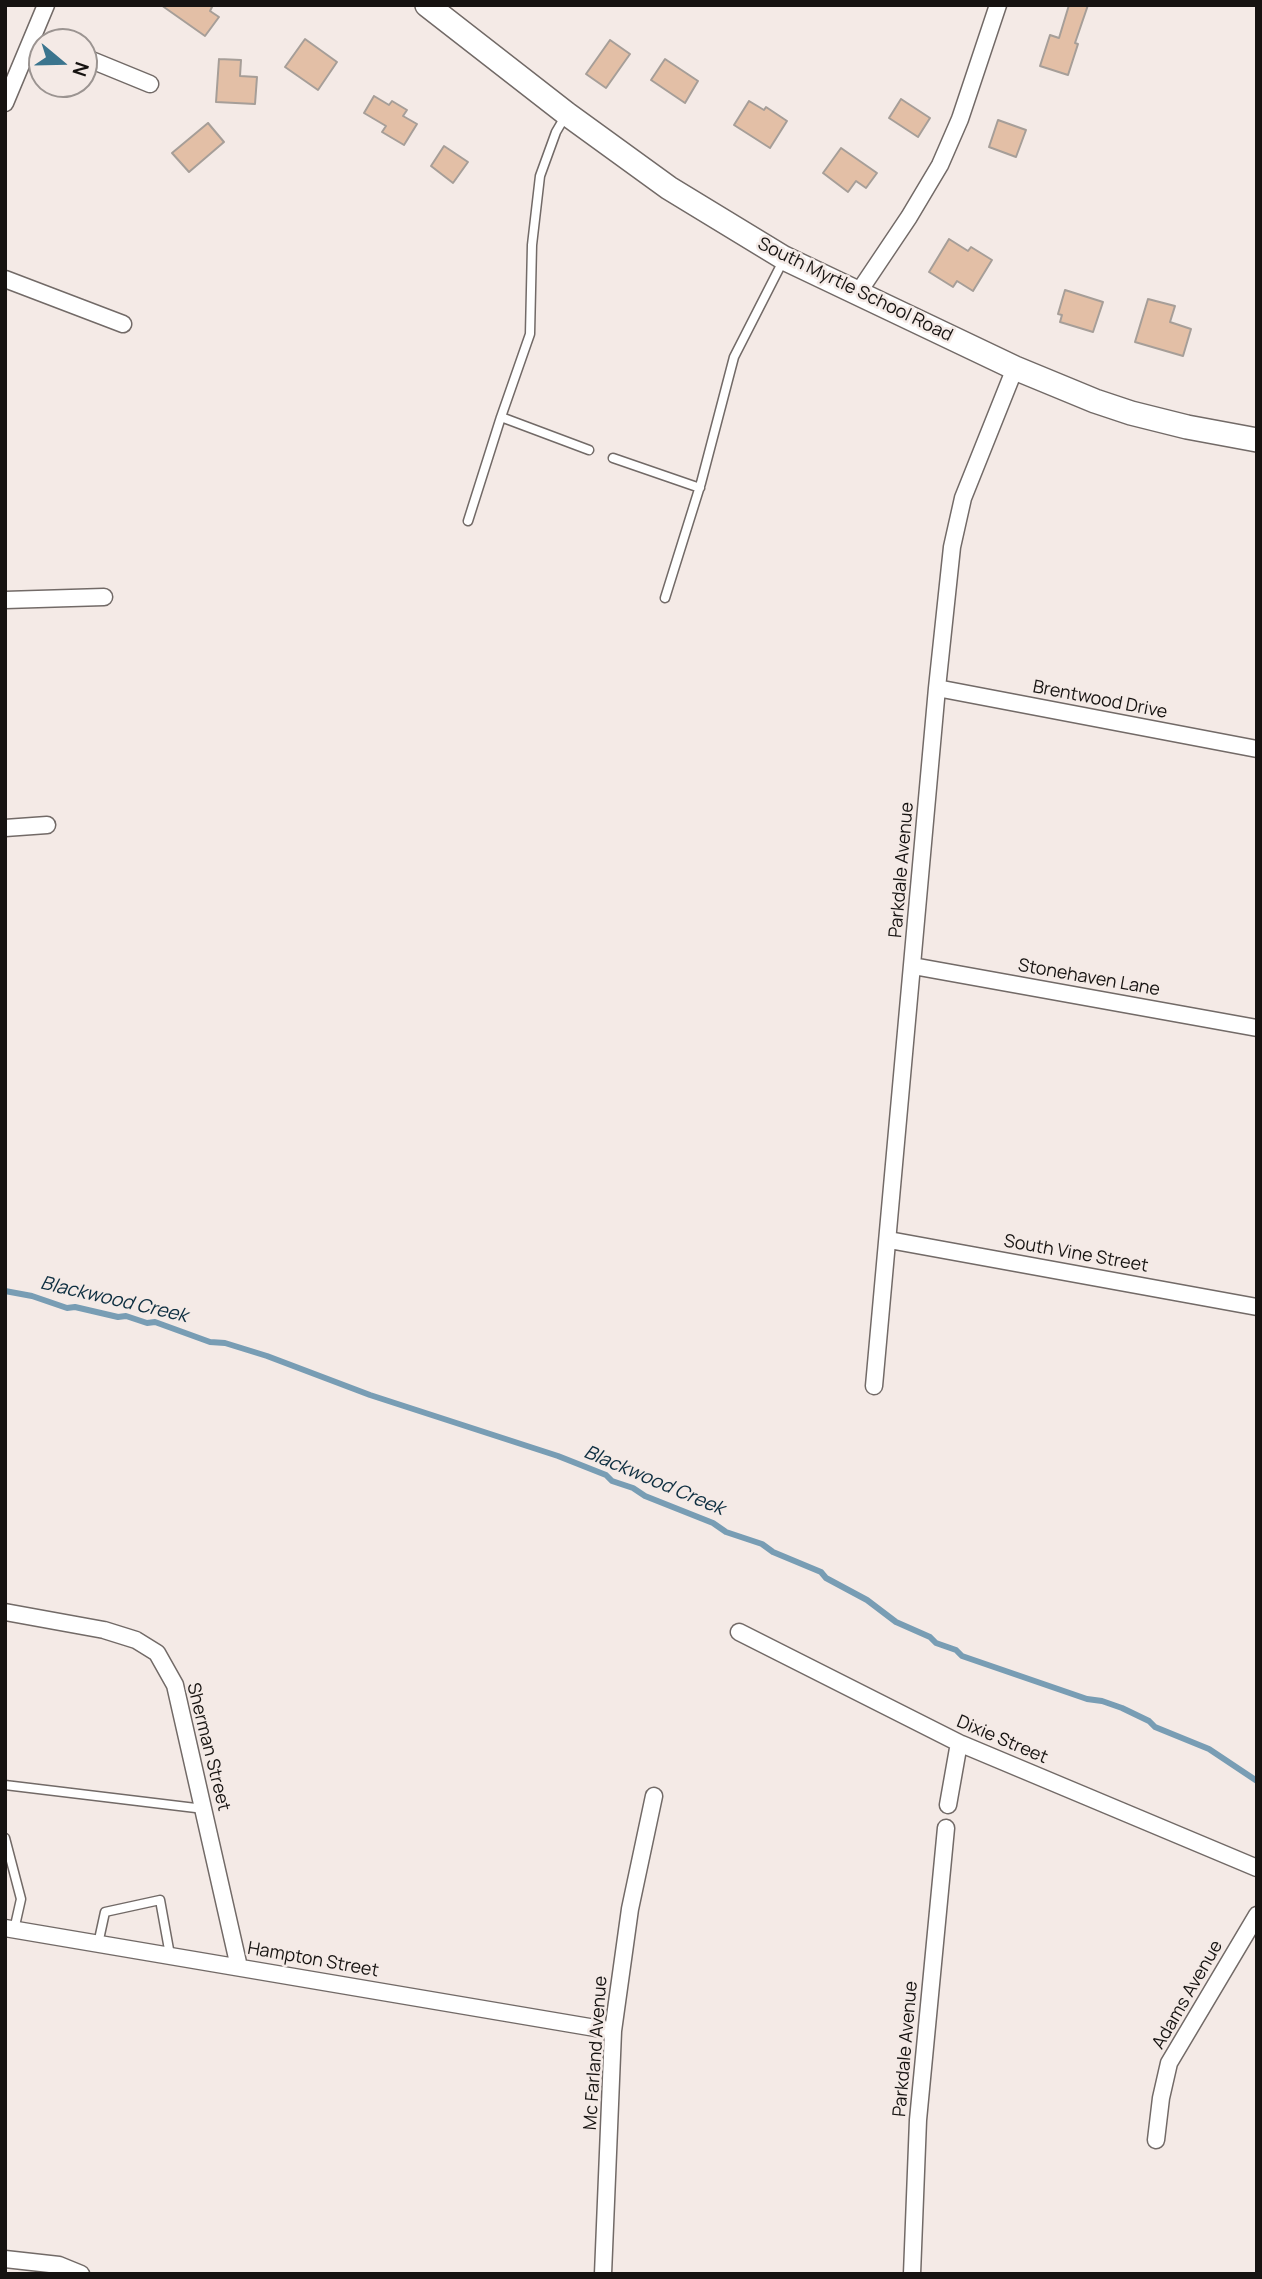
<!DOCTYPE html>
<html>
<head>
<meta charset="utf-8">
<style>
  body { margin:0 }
  #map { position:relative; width:1262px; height:2279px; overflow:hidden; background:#f4eae6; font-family:Manrope,sans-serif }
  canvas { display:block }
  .frame { position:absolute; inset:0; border:7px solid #161311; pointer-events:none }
  .north { position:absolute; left:28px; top:28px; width:70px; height:70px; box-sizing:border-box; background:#f4eae6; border:2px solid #9b9491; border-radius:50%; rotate:109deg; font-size:19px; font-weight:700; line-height:28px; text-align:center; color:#161311 }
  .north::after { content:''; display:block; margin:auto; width:24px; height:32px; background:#3b758e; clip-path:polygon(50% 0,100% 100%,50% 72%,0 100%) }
</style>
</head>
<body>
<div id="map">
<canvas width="1262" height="2279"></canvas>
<div class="frame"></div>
<div class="north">N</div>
</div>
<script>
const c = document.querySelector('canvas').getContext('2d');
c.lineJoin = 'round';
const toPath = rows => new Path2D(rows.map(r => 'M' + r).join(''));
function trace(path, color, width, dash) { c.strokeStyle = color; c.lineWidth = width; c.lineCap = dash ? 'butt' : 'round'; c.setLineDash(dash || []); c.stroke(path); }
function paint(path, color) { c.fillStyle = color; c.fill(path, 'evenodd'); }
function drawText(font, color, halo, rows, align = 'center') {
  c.font = font + ' Manrope,sans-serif'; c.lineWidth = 5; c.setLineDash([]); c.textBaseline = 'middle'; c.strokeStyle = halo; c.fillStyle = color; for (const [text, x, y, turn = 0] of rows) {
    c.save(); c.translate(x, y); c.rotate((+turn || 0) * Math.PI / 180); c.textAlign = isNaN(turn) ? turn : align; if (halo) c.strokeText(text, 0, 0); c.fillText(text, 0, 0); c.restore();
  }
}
const stream = toPath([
  [5,1291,32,1296,67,1308,75,1307,118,1317,126,1316,147,1323,155,1322,210,1342,225,1343,267,1356,370,1395,558,1456,606,1475,612,1481,633,1488,645,1496,713,1523,726,1532,762,1544,773,1552,821,1572,826,1578,867,1600,896,1622,930,1637,936,1643,956,1650,962,1656,1087,1699,1102,1701,1122,1708,1149,1721,1155,1727,1209,1749,1257,1781]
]);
const building = toPath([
  [161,5,213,5,210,11,219,17,205,36,161,5],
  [1069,5,1088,5,1075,43,1078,44,1068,75,1040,66,1050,35,1059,38,1069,5],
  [305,39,337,62,318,90,285,67,305,39],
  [610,40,630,54,606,88,586,74,610,40],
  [219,59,241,60,240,76,257,77,255,104,216,102,219,59],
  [665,59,698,81,685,103,651,80,665,59],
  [374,96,389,105,392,101,407,110,403,116,417,124,404,145,382,132,386,126,364,113,374,96],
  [901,99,930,118,918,137,889,118,901,99],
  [749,101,764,110,766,107,787,121,770,148,734,125,749,101],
  [998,120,1026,130,1016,157,989,147,998,120],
  [208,123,224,142,189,172,172,153,208,123],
  [444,146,468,162,453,183,431,166,444,146],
  [841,148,877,173,866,188,856,181,848,192,823,173,841,148],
  [949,239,968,251,971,247,992,260,973,291,957,281,953,287,929,272,949,239],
  [1065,290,1103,302,1093,332,1060,322,1062,315,1058,314,1065,290],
  [1148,299,1175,306,1170,322,1191,329,1183,356,1135,342,1148,299]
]);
const lane = toPath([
  [566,115,556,132,540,176,532,245,530,334,501,417,589,450],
  [613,458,700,488],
  [468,521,501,417],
  [665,598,701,483,734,357,783,261],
  [5,1785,204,1809],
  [5,1838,21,1899,14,1930],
  [98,1944,105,1912,160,1900,170,1955]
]);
const street = toPath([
  [84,57,150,84],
  [5,103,46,5],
  [5,279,123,324],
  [858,293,909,217,940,165,960,119,998,5],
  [5,600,104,597],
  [937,688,1257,749],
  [5,828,47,825],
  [913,966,1257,1028],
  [889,1240,1257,1307],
  [874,1386,937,688,952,547,963,498,1015,368],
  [5,1612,104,1630,136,1640,157,1653,175,1685,239,1967],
  [739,1632,959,1743,1257,1868],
  [948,1805,959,1743],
  [5,1928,613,2031],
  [1156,2140,1161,2098,1169,2063,1257,1915],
  [5,2259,59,2265,81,2274],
  [603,2274,613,2031,630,1909,654,1796],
  [912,2274,918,2120,946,1828]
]);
const secondary = toPath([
  [427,5,567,114,669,188,784,258,1015,368,1095,401,1131,413,1187,427,1257,440]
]);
const streetNames = [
  ["South Myrtle School Road",855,290,26],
  ["Brentwood Drive",1100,700,11],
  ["Parkdale Avenue",902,870,-85],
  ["Stonehaven Lane",1089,978,10],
  ["South Vine Street",1076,1254,10],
  ["Dixie Street",1002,1740,23],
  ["Sherman Street",208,1747,76],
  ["Hampton Street",313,1960,10],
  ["Adams Avenue",1188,1995,-60],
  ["Parkdale Avenue",906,2049,-85],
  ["Mc Farland Avenue",596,2053,-86]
];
const waterNames = [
  ["Blackwood Creek",114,1300,13],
  ["Blackwood Creek",654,1481,23]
];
trace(stream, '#789db4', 6);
paint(building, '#e3bfa6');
trace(building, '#a69e98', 2);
trace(lane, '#726a67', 11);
trace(street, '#726a67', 19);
trace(secondary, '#726a67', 26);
trace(lane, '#fff', 8);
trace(street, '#fff', 16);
trace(secondary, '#fff', 23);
drawText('18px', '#161311', '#f4eae6', streetNames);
drawText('italic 19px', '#0d2e40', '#f4eae6', waterNames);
</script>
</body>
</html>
